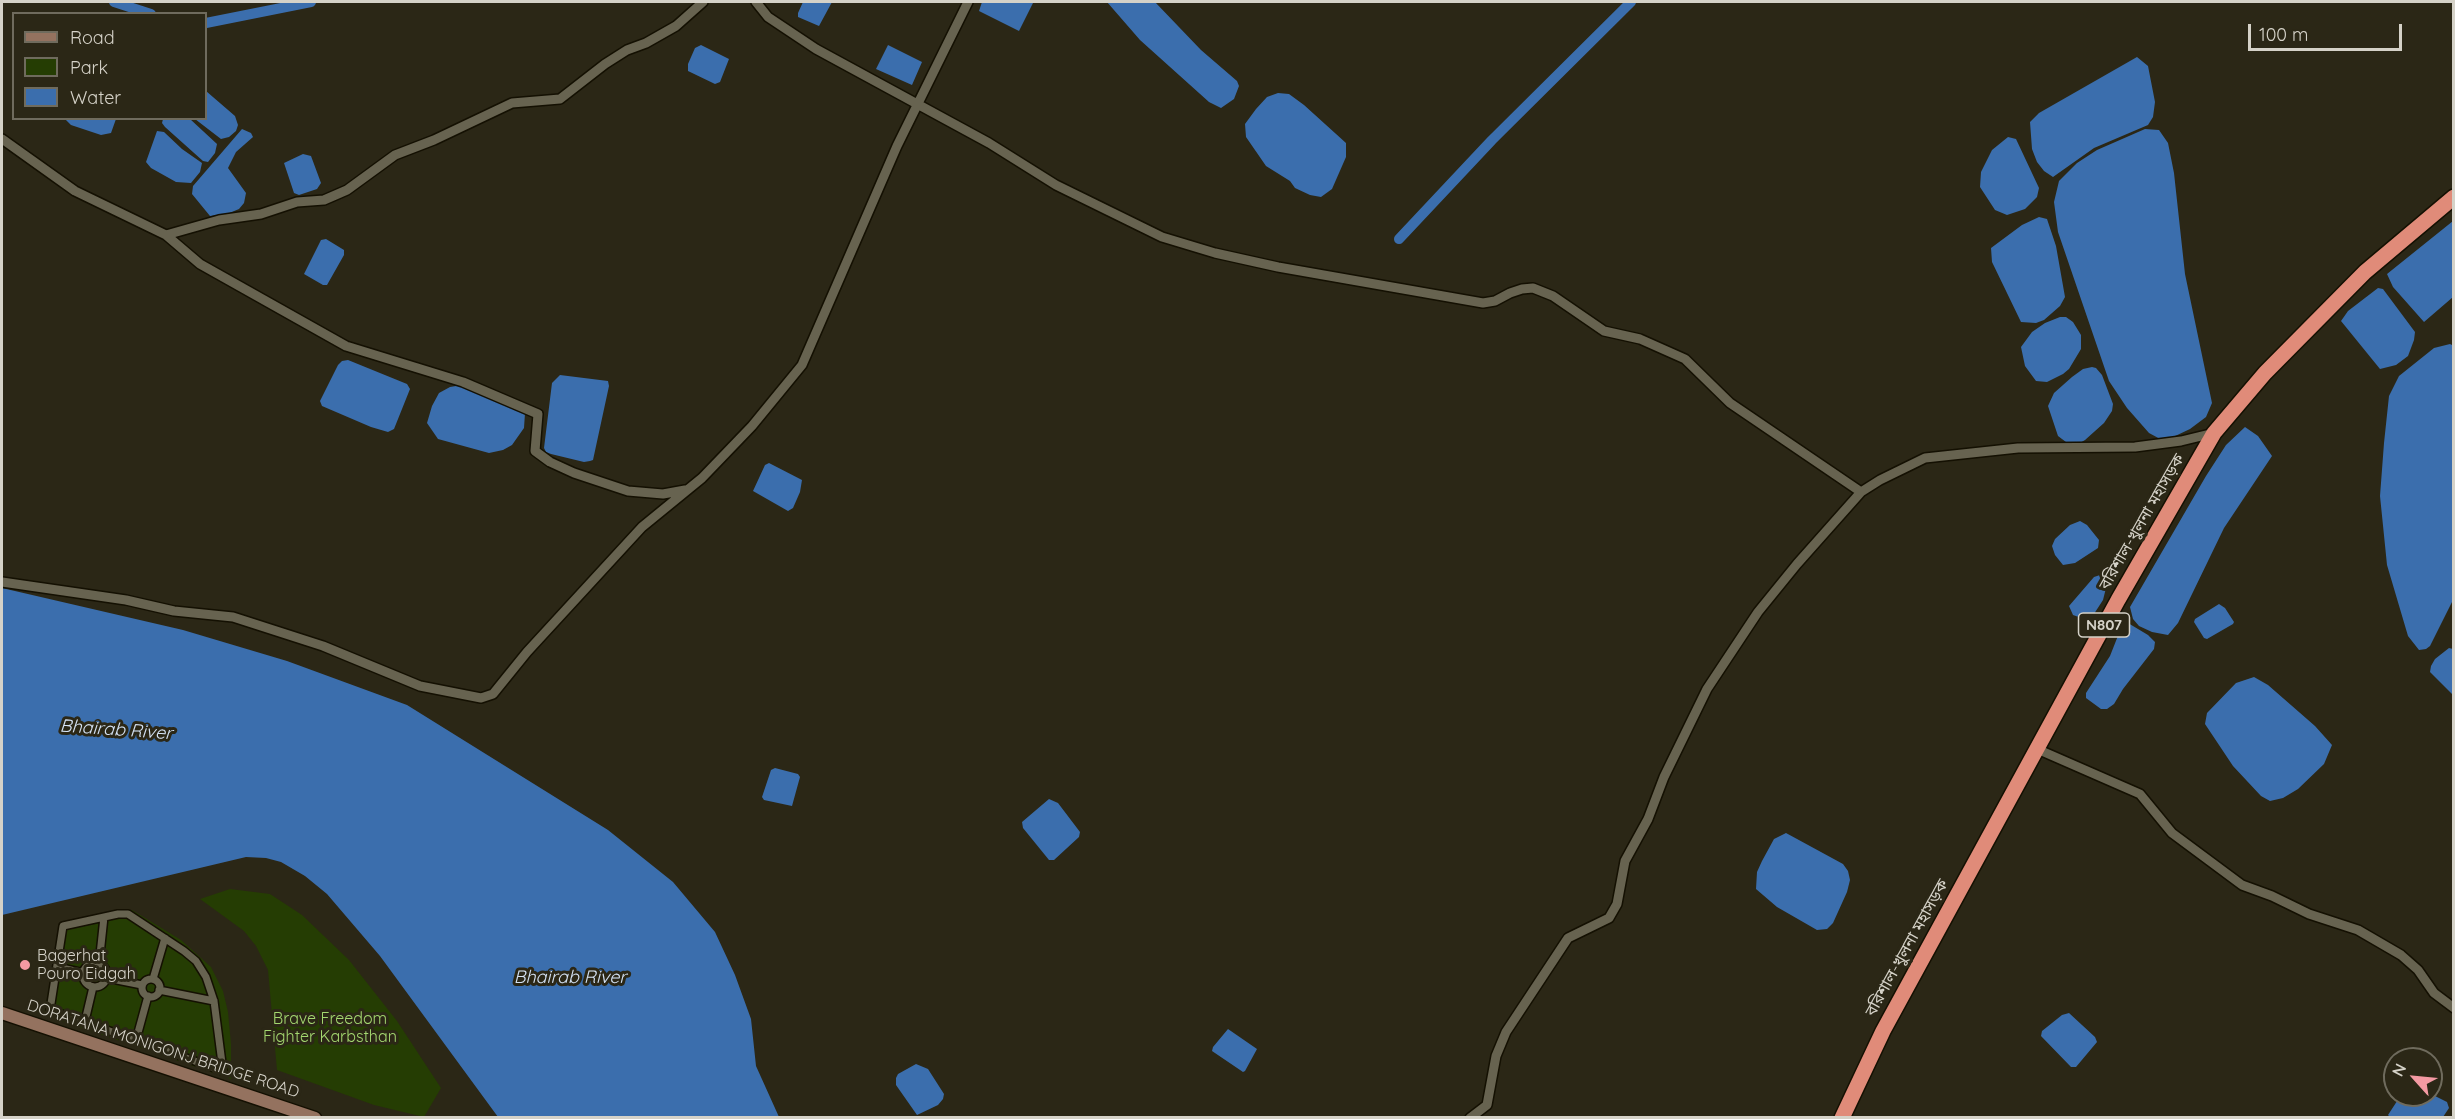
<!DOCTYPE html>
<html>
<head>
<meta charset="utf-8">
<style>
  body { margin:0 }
  #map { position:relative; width:2455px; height:1119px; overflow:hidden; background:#2b2716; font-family:Quicksand,sans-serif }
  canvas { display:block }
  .frame { position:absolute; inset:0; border:3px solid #d5d2c8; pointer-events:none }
  .legend { position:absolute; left:12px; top:12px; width:195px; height:108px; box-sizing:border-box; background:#2b2716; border:2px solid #6f6b5d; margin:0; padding:8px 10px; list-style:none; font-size:18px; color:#d5d2c8 }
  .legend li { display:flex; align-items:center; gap:12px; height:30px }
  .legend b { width:30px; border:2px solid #6f6b5d }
  .north { position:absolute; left:2383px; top:1047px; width:60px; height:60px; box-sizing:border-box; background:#2b2716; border:2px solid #6f6b5d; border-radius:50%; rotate:297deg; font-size:16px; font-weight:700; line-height:24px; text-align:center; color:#d5d2c8 }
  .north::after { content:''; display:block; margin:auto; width:21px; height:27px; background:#f49aa3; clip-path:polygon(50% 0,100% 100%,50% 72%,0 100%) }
  .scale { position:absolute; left:2248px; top:24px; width:154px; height:27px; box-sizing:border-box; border:3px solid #d5d2c8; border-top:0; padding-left:8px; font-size:18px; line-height:21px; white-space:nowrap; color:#d5d2c8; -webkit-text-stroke:4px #2b2716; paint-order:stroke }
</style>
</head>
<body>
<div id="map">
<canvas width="2455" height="1119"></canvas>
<div class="frame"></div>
<ul class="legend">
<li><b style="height:8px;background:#94725f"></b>Road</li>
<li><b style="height:16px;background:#253d03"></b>Park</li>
<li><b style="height:16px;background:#3b6ead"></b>Water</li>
</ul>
<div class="north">N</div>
<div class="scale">100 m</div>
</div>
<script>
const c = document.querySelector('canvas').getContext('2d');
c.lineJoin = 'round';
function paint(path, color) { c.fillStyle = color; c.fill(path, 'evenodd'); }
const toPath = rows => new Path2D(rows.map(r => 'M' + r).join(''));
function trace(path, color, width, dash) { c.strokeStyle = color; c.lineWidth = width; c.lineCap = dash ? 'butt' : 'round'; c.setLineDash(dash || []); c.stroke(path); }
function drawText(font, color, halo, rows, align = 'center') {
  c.font = font + ' Quicksand,"Noto Sans Bengali",sans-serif'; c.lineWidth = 6; c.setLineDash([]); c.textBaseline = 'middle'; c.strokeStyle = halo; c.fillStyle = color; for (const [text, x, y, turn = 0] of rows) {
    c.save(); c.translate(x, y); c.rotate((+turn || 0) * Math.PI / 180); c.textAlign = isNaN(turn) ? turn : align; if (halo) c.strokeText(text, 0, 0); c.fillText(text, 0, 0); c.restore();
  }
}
const green = toPath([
  [230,889,270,894,302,915,349,960,397,1021,441,1088,424,1117,374,1105,277,1070,268,970,256,946,244,931,200,899],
  [132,910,181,940,211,967,223,991,228,1012,231,1044,231,1079,44,1015,60,924,104,913]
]);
const water = toPath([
  [803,2,832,2,819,26,798,17,798,13],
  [982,2,1033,2,1033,3,1019,31,979,11],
  [1107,2,1155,2,1201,50,1237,81,1239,86,1234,99,1221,108,1209,102,1140,40],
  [701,45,729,59,720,82,715,84,688,71,688,64,695,48],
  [888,45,922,62,912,85,876,69],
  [2137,57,2148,66,2155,102,2153,117,2148,125,2094,148,2053,177,2044,171,2037,162,2032,149,2030,122,2039,113],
  [206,91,235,116,238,125,236,131,229,137,221,139,195,119,206,118],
  [1278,93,1289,94,1304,105,1346,143,1346,157,1332,189,1321,197,1310,195,1295,188,1290,181,1266,166,1246,137,1245,124,1256,109,1267,97],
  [65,119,116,119,111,133,101,135,71,125],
  [163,119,190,119,217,144,215,153,208,162,203,161,165,127,162,123],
  [242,129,251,133,253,137,236,152,228,168,246,193,244,203,239,209,227,214,210,216,192,194,193,186],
  [2145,129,2159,130,2168,143,2174,173,2185,274,2212,403,2206,417,2190,429,2171,438,2162,440,2149,433,2127,408,2109,381,2058,232,2054,202,2059,181,2077,163,2097,150],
  [157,131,164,132,182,149,202,163,200,172,191,183,176,182,151,168,146,162],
  [2008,137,2016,139,2039,188,2037,197,2025,209,2007,215,1995,210,1980,187,1981,172,1992,150],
  [303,154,311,156,321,183,317,189,299,195,294,193,284,163],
  [2039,217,2047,219,2056,246,2065,297,2060,306,2044,320,2036,323,2021,322,1992,262,1991,248,2022,225],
  [2453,221,2453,297,2424,322,2393,287,2387,274],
  [326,239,344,250,344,255,327,285,323,285,304,274,321,240],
  [2378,288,2383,289,2415,332,2414,340,2408,356,2396,365,2380,369,2341,321,2348,311],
  [2060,317,2066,317,2073,322,2081,335,2081,349,2069,369,2063,374,2047,382,2036,381,2025,366,2021,347,2032,332,2045,323],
  [2450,344,2454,346,2453,600,2430,646,2426,649,2419,650,2408,636,2387,565,2380,496,2384,443,2389,396,2399,376,2434,348],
  [348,360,407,384,410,389,394,429,388,432,371,427,322,406,320,401,338,365,342,361],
  [2092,367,2096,368,2102,375,2113,404,2112,411,2104,423,2085,440,2075,446,2070,445,2058,436,2048,406,2054,393,2072,377,2083,369],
  [560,375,608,381,609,386,593,460,590,461,584,462,551,454,546,452,544,448,552,383],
  [462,385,508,401,525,413,524,428,512,445,503,450,489,453,438,439,427,423,432,406,439,393,450,387],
  [2245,427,2258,436,2272,456,2224,528,2178,623,2168,635,2152,632,2139,626,2133,619,2130,607,2206,476,2226,445],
  [769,463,802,480,800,492,793,508,788,511,753,491,765,465],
  [2080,521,2087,525,2099,540,2098,548,2075,563,2063,565,2055,555,2052,546,2055,539,2070,525],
  [2100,575,2108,580,2103,600,2092,617,2087,620,2073,615,2069,606,2094,577],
  [2,588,183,630,287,661,407,705,608,830,673,882,715,932,735,975,751,1019,756,1066,779,1117,498,1117,380,956,327,894,305,876,281,862,266,858,246,857,2,915],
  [2219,604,2225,608,2234,622,2233,624,2207,639,2204,638,2194,622,2195,619],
  [2123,623,2128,623,2148,635,2155,642,2154,649,2123,689,2114,704,2107,709,2101,709,2086,698,2086,693,2110,656],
  [2449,648,2453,649,2453,695,2430,672,2431,666,2435,659],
  [2254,677,2268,685,2315,726,2332,745,2324,764,2298,789,2283,798,2270,801,2261,796,2233,766,2205,724,2207,713,2236,683],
  [775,768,798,774,800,777,792,806,764,800,762,797,771,770],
  [1049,799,1058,803,1080,832,1079,837,1054,860,1049,860,1023,828,1022,822],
  [1786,833,1843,864,1848,871,1850,880,1847,892,1833,923,1827,929,1817,930,1777,907,1756,889,1757,872,1762,861,1774,839],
  [2069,1013,2095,1037,2097,1042,2076,1067,2071,1067,2041,1036,2042,1031,2062,1015],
  [1228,1029,1257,1049,1245,1071,1243,1072,1212,1051,1213,1047],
  [916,1064,928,1069,944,1094,943,1099,938,1105,917,1115,896,1085,896,1078,898,1074],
  [2431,1094,2447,1102,2449,1108,2443,1117,2390,1117,2388,1115,2401,1095]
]);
const canal = toPath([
  [114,2,151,14],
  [206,23,311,2],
  [1399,239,1492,140,1631,2]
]);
const pedestrian = toPath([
  [118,914,128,914,184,951,196,961,206,977,214,1001,223,1071,50,1010,63,926,118,914],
  '83 975a12 12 0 1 1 24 0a12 12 0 1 1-24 0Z',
  [99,964,104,917],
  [57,967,84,973],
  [107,978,142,985],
  [153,979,165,938],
  '142 988a9 9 0 1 1 18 0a9 9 0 1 1-18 0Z',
  [159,990,214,1001],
  [85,1021,93,987],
  [136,1040,148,996]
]);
const minor = toPath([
  [756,2,768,17,816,49,989,143,1056,185,1162,237,1215,253,1278,267,1483,303,1495,301,1510,293,1522,289,1533,288,1553,296,1604,331,1640,339,1685,359,1730,403,1861,492],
  [2,139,75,191,166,235,219,220,261,214,297,202,324,200,347,190,395,155,434,140,512,103,560,99,605,64,627,50,646,43,676,26,703,2],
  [166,235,200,264,346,346,463,382,538,414,535,451,550,462,574,473,628,491,663,494,685,490],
  [2,582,126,600,174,611,233,617,323,646,420,686,481,698,493,694,527,652,642,527,702,478,752,426,802,365,897,146,968,2],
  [2037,749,2140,794,2172,833,2242,885,2272,896,2309,914,2358,930,2401,955,2418,970,2434,993,2454,1008],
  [1470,1118,1487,1105,1496,1056,1506,1032,1568,938,1609,918,1617,904,1625,861,1648,819,1664,777,1707,689,1758,612,1797,564,1861,492,1880,480,1925,458,2018,448,2135,447,2181,441,2214,433]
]);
const secondary = toPath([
  [2,1013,315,1118]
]);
const trunk = toPath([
  [1842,1118,1883,1031,2118,600,2214,433,2265,373,2365,272,2454,197]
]);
const markers = [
  [25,965,6,"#f49aa3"]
];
const shields = [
  [2104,625,51]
];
const shieldNames = [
  ["N807",2104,625]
];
const streetNames = [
  ["বরিশাল-খুলনা মহাসড়ক",2142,522,-60],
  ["বরিশাল-খুলনা মহাসড়ক",1907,948,-61],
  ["DORATANA MONIGONJ BRIDGE ROAD",163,1049,18]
];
const poiNames = [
  ["Bagerhat",37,956],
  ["Pouro Eidgah",37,974]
];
const parkNames = [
  ["Brave Freedom",330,1019],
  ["Fighter Karbsthan",330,1037]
];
const waterNames = [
  ["Bhairab River",116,730,4],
  ["Bhairab River",570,978]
];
paint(green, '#253d03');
paint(water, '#3b6ead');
trace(canal, '#3b6ead', 10);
trace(pedestrian, '#141002', 10);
trace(minor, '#141002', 12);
trace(secondary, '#141002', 15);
trace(trunk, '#141002', 18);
trace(pedestrian, '#676350', 7);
trace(minor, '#676350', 9);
trace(secondary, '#94725f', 12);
trace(trunk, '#e08b79', 15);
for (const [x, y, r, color] of markers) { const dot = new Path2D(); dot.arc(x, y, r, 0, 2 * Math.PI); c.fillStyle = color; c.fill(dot); trace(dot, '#2b2716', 2); }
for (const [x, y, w] of shields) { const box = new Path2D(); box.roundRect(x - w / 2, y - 12, w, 24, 4.5); c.fillStyle = '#2b2716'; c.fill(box); trace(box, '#d5d2c8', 1.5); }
drawText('bold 15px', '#d5d2c8', null, shieldNames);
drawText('16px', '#d5d2c8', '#2b2716', streetNames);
drawText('16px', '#d5d2c8', '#2b2716', poiNames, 'left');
drawText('16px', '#a4d870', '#2b2716', parkNames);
drawText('italic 18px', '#d5e3f5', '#2b2716', waterNames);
</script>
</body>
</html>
